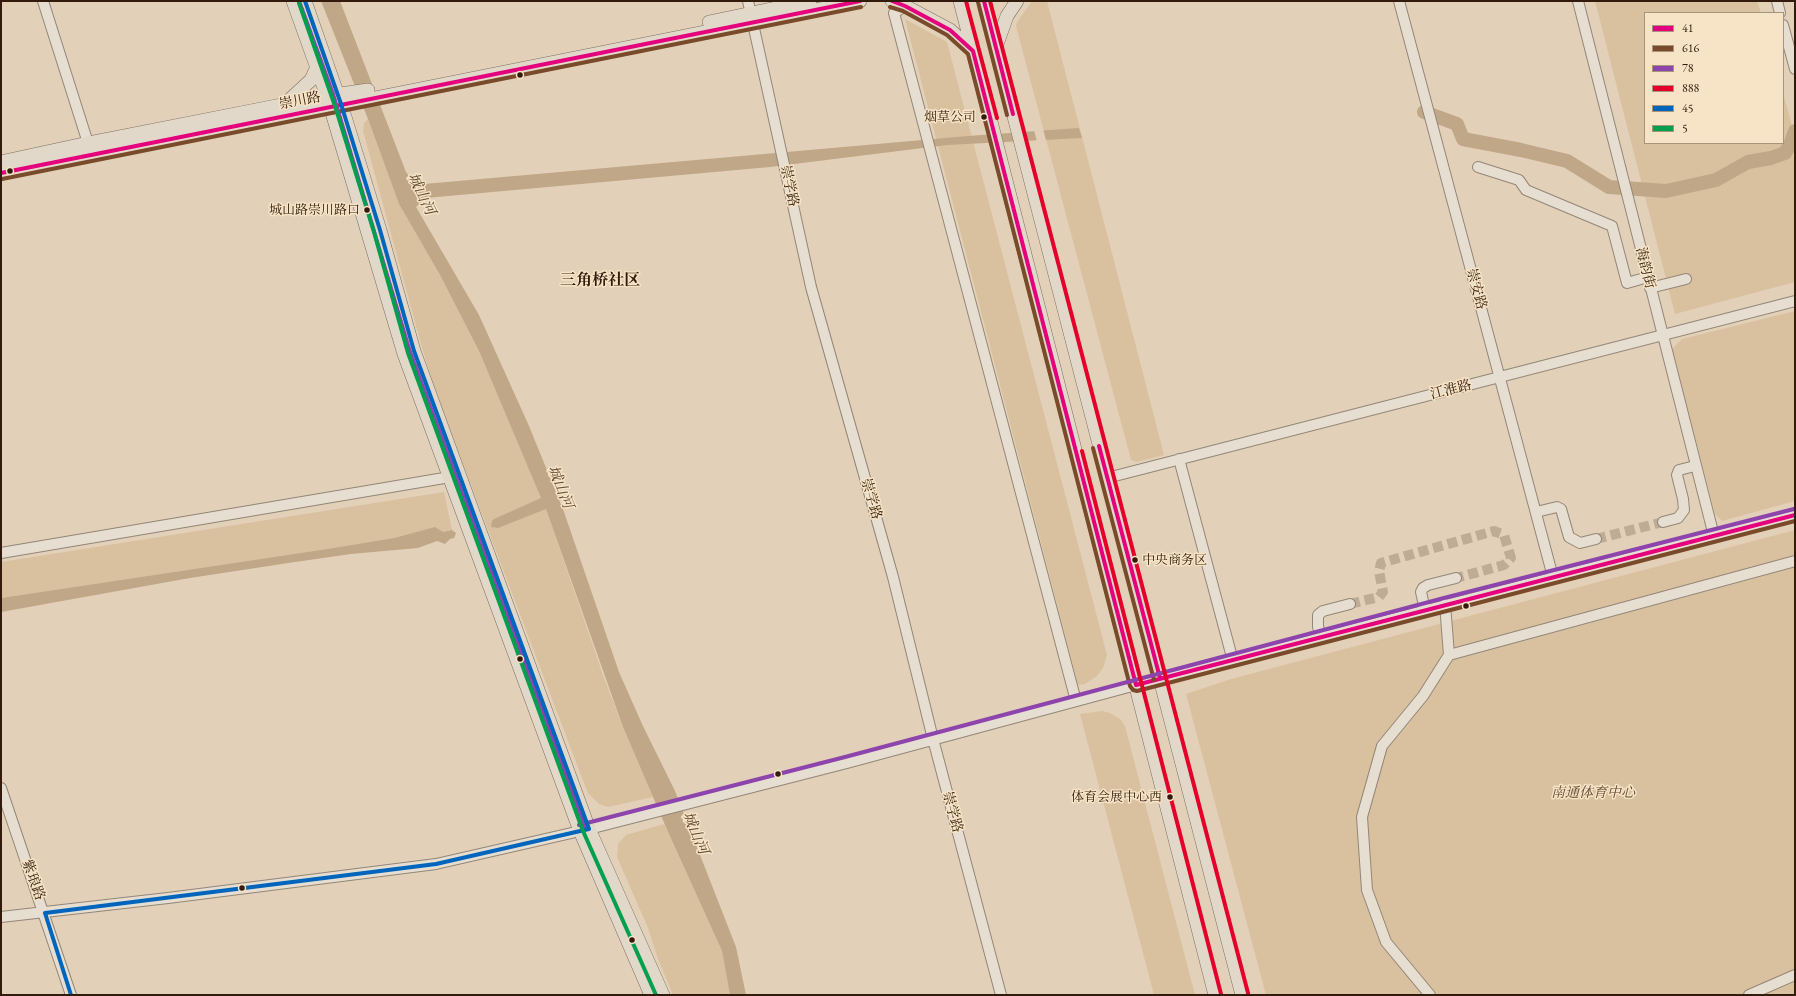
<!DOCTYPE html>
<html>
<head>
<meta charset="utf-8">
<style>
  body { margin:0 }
  #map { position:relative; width:1796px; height:996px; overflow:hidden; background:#e2d0b8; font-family:"EB Garamond",serif }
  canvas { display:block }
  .frame { position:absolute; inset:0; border:2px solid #321b0c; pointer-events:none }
  .legend { position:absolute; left:1644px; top:12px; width:140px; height:132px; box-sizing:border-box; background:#f7e3c5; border:1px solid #a8937b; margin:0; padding:5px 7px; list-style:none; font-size:12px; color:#321b0c }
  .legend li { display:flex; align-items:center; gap:8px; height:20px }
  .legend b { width:20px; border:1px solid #a8937b }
</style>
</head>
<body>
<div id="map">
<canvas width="1796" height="996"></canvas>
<div class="frame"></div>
<ul class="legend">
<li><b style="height:5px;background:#e5007d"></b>41</li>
<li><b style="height:5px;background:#7a4b2a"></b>616</li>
<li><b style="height:5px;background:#8e44ad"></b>78</li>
<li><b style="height:5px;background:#e4002b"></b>888</li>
<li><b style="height:5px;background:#0065bd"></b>45</li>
<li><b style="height:5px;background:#029f4e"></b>5</li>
</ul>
</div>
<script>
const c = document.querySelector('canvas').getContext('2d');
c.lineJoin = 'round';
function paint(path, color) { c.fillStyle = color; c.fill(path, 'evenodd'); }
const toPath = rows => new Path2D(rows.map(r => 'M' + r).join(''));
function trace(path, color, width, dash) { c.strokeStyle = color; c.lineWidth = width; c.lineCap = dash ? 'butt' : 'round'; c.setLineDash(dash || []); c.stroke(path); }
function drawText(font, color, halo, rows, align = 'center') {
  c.font = font + ' "EB Garamond","Noto Serif SC",serif'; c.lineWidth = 3; c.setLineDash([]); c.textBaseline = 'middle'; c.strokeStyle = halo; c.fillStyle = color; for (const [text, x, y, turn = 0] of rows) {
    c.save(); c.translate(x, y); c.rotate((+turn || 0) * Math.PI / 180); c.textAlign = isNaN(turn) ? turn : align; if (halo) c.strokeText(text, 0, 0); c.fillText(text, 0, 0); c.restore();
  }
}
const green = toPath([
  [1032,1,1047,1,1164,455,1137,462,1131,460,1016,26,1017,22],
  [1595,1,1757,1,1761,13,1645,13,1645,143,1783,143,1783,93,1795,136,1795,282,1675,314],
  [905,19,947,42,1107,655,1103,668,1097,676,1085,684,1078,685],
  [368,119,399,204,440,275,479,351,546,509,603,675,623,727,653,797,608,807,599,804,588,793,582,778,435,390,421,344,363,131,364,123],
  [1795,311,1795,501,1722,521,1715,514,1672,349,1682,339],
  [444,492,452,530,443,532,433,528,394,538,327,549,1,598,1,562],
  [1795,530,1795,995,1266,995,1186,694,1231,679],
  [1102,711,1110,713,1120,719,1125,726,1195,995,1154,995,1080,714],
  [664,824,722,951,730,995,673,995,658,959,648,928,617,857,618,844,626,835]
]);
const water = toPath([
  [321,1,340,1,406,172,413,181,424,184,968,136,1079,128,1082,138,947,145,770,167,426,198,416,207,479,315,529,426,564,512,619,672,642,724,675,791,736,947,746,995,730,995,722,951,668,832,623,727,546,509,498,528,491,527,492,521,494,519,541,498,479,351,440,275,399,204,368,119],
  [435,527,443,532,452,530,456,533,454,538,450,539,445,544,437,541,418,548,351,554,295,562,190,578,1,612,1,598,327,549,394,538]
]);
const pier = toPath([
  [1043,129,1046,140,1037,142,1034,130]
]);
const river = toPath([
  [1424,112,1457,124,1463,139,1521,150,1567,161,1609,187,1666,191,1716,180,1748,162,1771,158,1785,153,1790,145,1795,131]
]);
const minorTunnel = toPath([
  [1596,539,1663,522],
  [1350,604,1379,597,1383,592,1379,571,1381,563,1494,531,1504,535,1511,558,1504,565,1456,578]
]);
const minor = toPath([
  [43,1,88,143],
  [748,1,811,287,893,577,933,739,1001,995],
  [1399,1,1553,577],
  [1578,1,1714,536],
  [1777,1,1780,13],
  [905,6,894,13,1076,701],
  [1783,25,1795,69],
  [1478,167,1519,180,1526,190,1612,226,1627,283,1648,277],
  [1650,288,1686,279],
  [1179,459,1233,661],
  [1107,478,1795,301],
  [1536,512,1557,507,1561,509,1569,537,1580,543,1596,539],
  [1663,522,1678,518,1684,510,1683,499,1677,475,1679,470,1695,466],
  [1,553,456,476],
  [1425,610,1421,592,1423,588,1428,585,1456,578],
  [1322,638,1318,627,1318,615,1323,611,1350,604],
  [1449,655,1795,561],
  [1,788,71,995],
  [1,917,168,898,436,864,589,829,847,763,1136,685,1795,515],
  [1430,995,1386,942,1367,890,1362,817,1382,746,1423,696,1449,655,1445,604],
  [1749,995,1795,975]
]);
const major = toPath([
  [293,1,327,96,404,354,580,831,651,995],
  [305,1,341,104,380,230,414,351,589,829,663,995],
  [892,1,905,6,950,30,973,51],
  [960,1,1215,995],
  [984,1,1242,995],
  [709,22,810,1],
  [996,47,1007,16,1017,1],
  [286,103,311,80,317,67],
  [1,162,88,143,327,96,368,90],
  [1,173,860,1]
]);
const bus1 = toPath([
  [892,1,905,6,950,30,973,51,1136,685,1795,515],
  [984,1,1013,114],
  [1,173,860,1],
  [1099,446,1160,678]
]);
const bus2 = toPath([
  [978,2,1007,115],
  [890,7,903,11,947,35,968,54,1130,686,1133,690,1137,691,1795,521],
  [2,179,861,7],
  [1093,448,1154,680]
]);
const bus3 = toPath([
  [299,1,333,94,410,352,586,829],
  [579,825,845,757,1444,598,1794,509]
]);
const bus4 = toPath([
  [966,1,997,118],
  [990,1,1248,993],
  [1082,451,1221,994]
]);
const bus5 = toPath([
  [45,913,436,864,589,829,414,351,380,230,341,104,305,1],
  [45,913,71,995]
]);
const bus6 = toPath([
  [299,3,335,106,374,232,408,353,583,831,656,995]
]);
const markers = [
  [520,75,3.5,"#321b0c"],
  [984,117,3.5,"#321b0c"],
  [10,171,3.5,"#321b0c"],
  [367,210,3.5,"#321b0c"],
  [1135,560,3.5,"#321b0c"],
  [1466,606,3.5,"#321b0c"],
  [520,659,3.5,"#321b0c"],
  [778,774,3.5,"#321b0c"],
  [1170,797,3.5,"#321b0c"],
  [242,888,3.5,"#321b0c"],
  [632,940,3.5,"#321b0c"]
];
const busNames = [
  ["烟草公司",976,117],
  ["城山路崇川路口",360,210],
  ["中央商务区",1142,560,"left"],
  ["体育会展中心西",1162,797]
];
const streetNames = [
  ["崇川路",300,101,-11],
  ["崇学路",789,186,78],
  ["海韵街",1645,268,76],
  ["崇安路",1476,289,75],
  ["江淮路",1451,390,-14],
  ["崇学路",871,499,74],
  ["崇学路",952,812,75],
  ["紫琅路",33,880,70]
];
const parkNames = [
  ["南通体育中心",1593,793]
];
const waterNames = [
  ["城山河",421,194,64],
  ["城山河",560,487,68],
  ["城山河",695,833,67]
];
const quarterNames = [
  ["三角桥社区",600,281]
];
paint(green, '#d9c1a0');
paint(water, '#c0a787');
paint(pier, '#e2d0b8');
trace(river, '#c0a787', 14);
trace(minorTunnel, '#bfac96', 10, [10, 5]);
trace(minor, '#938677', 12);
trace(major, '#7b6e60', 14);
trace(minor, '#e6ded1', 10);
trace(major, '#e2d8c9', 13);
trace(bus1, '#e5007d', 4);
trace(bus2, '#7a4b2a', 4);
trace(bus3, '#8e44ad', 4);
trace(bus4, '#e4002b', 4);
trace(bus5, '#0065bd', 4);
trace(bus6, '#029f4e', 4);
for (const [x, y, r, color] of markers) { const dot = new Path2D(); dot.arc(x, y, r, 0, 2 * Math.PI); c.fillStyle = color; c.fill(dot); trace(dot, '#f7e3c5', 1.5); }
drawText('13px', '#321b0c', '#f7e3c5', busNames, 'right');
drawText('14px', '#321b0c', '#f7e3c5', streetNames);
drawText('italic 14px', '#624932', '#f7e3c5', parkNames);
drawText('italic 15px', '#5e4630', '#f7e3c5', waterNames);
drawText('bold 16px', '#321b0c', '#f7e3c5', quarterNames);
</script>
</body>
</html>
